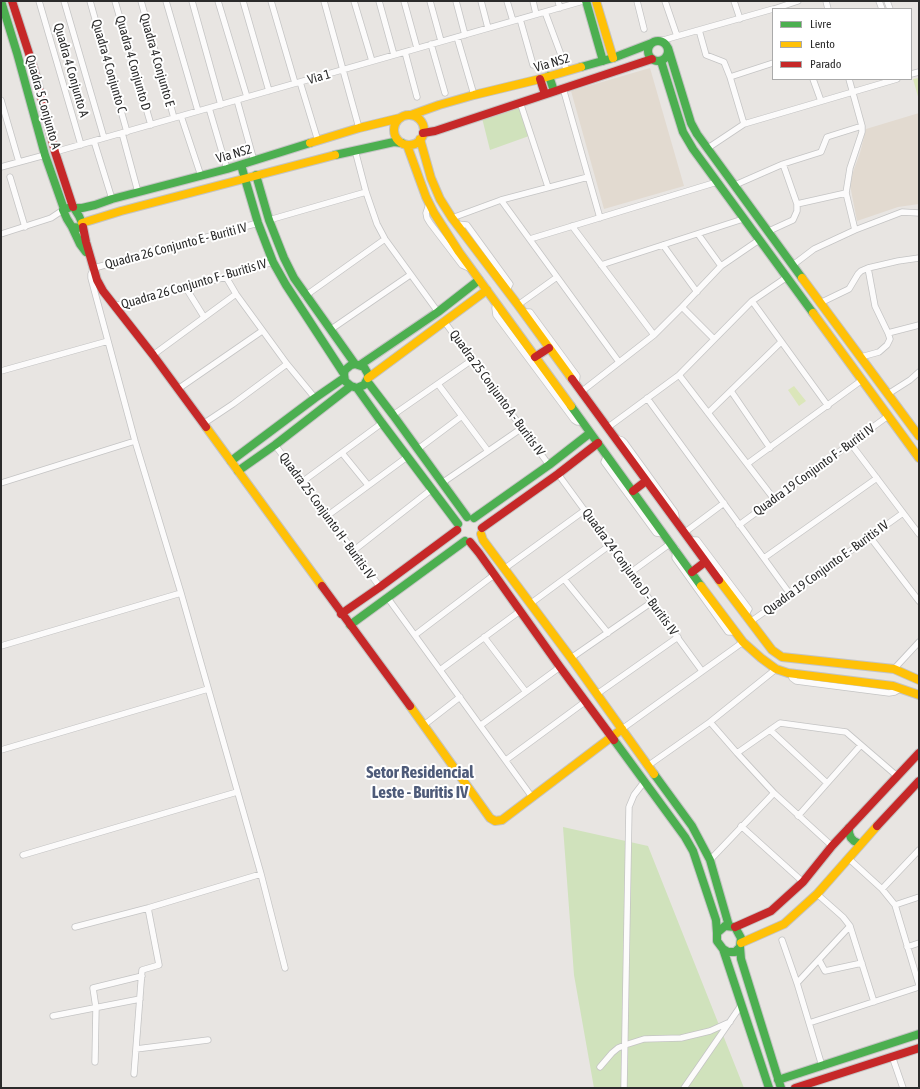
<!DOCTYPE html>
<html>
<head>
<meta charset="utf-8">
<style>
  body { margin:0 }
  #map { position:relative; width:920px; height:1089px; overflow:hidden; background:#e8e5e2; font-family:"Asap Condensed",sans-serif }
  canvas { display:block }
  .frame { position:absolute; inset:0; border:2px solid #2b2b2b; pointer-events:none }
  .legend { position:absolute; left:772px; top:8px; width:140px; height:72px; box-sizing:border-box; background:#fff; border:1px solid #aaa; margin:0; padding:5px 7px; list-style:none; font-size:12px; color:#2b2b2b }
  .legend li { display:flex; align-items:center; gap:8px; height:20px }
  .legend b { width:20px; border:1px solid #aaa }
</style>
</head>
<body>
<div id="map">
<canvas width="920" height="1089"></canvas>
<div class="frame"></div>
<ul class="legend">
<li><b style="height:5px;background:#4caf50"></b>Livre</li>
<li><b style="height:5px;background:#ffc107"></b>Lento</li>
<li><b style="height:5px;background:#c62828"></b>Parado</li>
</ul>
</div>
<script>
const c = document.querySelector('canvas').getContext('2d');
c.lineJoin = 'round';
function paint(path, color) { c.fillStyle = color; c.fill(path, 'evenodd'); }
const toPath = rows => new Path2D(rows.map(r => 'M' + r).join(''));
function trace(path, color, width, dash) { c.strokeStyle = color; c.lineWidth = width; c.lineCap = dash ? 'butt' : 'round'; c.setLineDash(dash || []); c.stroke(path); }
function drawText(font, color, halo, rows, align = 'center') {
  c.font = font + ' "Asap Condensed",sans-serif'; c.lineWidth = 4; c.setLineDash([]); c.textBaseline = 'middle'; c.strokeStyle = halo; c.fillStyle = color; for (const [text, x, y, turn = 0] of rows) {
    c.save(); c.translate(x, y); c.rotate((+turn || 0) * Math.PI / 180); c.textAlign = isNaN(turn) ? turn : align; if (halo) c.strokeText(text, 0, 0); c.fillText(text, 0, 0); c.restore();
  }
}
const education = toPath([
  [650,68,684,186,604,209,571,91],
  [919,113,919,204,898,207,857,221,850,185,853,172,860,153,866,129]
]);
const green = toPath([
  [518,105,529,136,490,150,482,118],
  [563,827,648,846,744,1088,594,1088,574,975]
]);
const pitch = toPath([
  [919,78,919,100,913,79],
  [794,386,806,401,799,406,788,390]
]);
const street = toPath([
  [39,1,81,145],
  [64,1,104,138],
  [90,1,127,132],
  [115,1,151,125],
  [141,1,174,118],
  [166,1,198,111],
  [192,1,221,105],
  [218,1,247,97],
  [243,1,269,91],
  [271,1,295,83],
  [324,1,359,128],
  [354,1,372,61],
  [379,1,394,55],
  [404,1,417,48],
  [430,1,441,41],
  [456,1,465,35],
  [481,1,488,28],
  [507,1,513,21],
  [533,1,536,14],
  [558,1,560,8],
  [637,1,644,29],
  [665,1,677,36],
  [734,1,740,19],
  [826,1,828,9],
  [879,1,882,9],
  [887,1,890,9],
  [774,9,798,1],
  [545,12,567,71],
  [520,19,533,65],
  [699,30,706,55,724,62,730,77,744,124],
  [457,37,474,95],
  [660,41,773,9],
  [431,44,445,93],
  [405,52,417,97],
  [911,74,919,72],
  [730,77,773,63],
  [813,79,821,101],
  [849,79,862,126,862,132,850,168,846,193,855,230],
  [300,82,318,141],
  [563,88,600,218],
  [1,100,19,162],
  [237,100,254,161],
  [520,102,548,187],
  [209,108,227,169],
  [181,116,201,176],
  [122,133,138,192],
  [94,141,112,199],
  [708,148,744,124,897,79],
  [355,150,366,192,377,224,385,239,438,312],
  [55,152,583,1],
  [783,164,797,204],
  [1,167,45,155],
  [10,177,25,227],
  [588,177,501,200,619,362],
  [735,185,783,164,821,152,827,137,862,126],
  [429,204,426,213,427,218,430,223,462,265,471,269],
  [452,218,501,200],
  [269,220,366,192],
  [258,223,94,268,91,274,91,278,135,441,181,593,261,874,285,968],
  [457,224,467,225,510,284,507,290],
  [572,226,654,335],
  [769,231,793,220,797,211,797,204,846,193],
  [1,234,51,218,63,210],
  [698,234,721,266],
  [530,239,717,182],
  [663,245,697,292],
  [601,265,743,219],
  [793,265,814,249,855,230,902,212,919,213],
  [226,277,236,294,287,364,315,398],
  [186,288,204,317],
  [305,296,385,239],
  [752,301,828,406],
  [496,303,495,308,496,315,574,420,577,422,583,422],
  [820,303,849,289,858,274,861,271,868,268,898,261,919,258],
  [518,305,557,277],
  [114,306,226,277,273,262],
  [682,307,714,339],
  [523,312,530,312,577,376,576,385],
  [444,321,549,465],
  [330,330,410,275],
  [888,333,919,325],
  [153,355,236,294],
  [861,357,879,352,887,345,890,339,888,333,875,306,868,268],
  [1,371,108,341],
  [679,375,774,499],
  [438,384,488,451],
  [178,389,262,331],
  [731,391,770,448],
  [581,392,654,335,682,307,721,266,759,240],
  [888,394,910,380,919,372],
  [647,398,790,594],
  [708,413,781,342],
  [393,415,472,360],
  [203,424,233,404,287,364],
  [607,428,679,375,752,301,787,277],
  [615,438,622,440,625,443,675,512,676,516,675,521],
  [851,444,919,534],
  [275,445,380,587],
  [418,449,462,416],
  [342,453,368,485],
  [607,455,604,462,656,533,664,534],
  [747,464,862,380],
  [558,474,702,671],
  [302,482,382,423],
  [1,483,135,441],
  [442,483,522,428],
  [327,516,407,457],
  [739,525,888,416],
  [684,533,724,503],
  [870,537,919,601],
  [689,540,697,540,749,609,745,616],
  [676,549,675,558,728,632,735,632],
  [353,551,432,489],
  [764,558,877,478],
  [504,569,585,510],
  [630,573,671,543],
  [564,579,608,633],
  [387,597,532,797],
  [530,604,610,545],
  [750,622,790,594,903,513],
  [415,635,494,575],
  [484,637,526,692],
  [1,646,181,593],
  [571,658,652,602],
  [894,669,919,642],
  [440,670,520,611],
  [791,674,792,678,796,681,889,693,895,692,900,689],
  [597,694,678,637],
  [710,722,737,753,774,793,832,846],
  [424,725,460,697],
  [481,725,560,667],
  [622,729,743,642],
  [770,730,827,783],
  [1,750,208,689],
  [737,753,780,723,846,732,897,776],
  [506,760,586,701],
  [649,765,710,722,776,669],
  [798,816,861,745],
  [741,826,803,882],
  [23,855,237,792],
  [848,858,882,889,895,905,919,985],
  [710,860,774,793],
  [882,889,919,850],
  [817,894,843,917,850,926,874,1002],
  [895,905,919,897],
  [75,927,148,908,261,874],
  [782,940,797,983,822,1066],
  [907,947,919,943],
  [819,960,825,971,862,963],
  [797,983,850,926],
  [53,1016,140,999],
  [809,1023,919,987],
  [136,1049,208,1040],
  [892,1056,903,1088],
  [95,1062,96,1008,93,988,142,976],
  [600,1067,612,1053,618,1048,625,1045,644,1039,681,1038,710,1031,730,1022],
  [134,1074,142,970,159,965,148,908],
  [624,1088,629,807,634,795,644,782],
  [684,1088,742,1004]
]);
const fast = toPath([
  [1,1,17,53,45,155,64,209],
  [586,1,603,61],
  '648 51a10 10 0 1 1 20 0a10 10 0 1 1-20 0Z',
  [668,48,691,123,697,134,802,278],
  [661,61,683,132,693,149,813,313],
  [581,67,613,58,652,43],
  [549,76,554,91],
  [335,155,394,142,402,143],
  [241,165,258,223,273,262,286,285,344,374],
  [256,175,269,220,284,258,294,278,355,364],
  [71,207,74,208,79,216,83,225,82,228,72,227,67,219,63,210,71,207],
  [74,208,82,208,95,205,112,199,227,169,310,143],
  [72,227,80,244,86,252],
  [360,365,438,312,479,280],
  [367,381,393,415,467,517],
  [357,388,364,385,368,378,368,374,364,367,355,364,351,365,345,370,344,374,345,381,351,386,357,388,382,423,458,524],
  [571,406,701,586],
  [231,461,315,398,344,378],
  [238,471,275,445,351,386],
  [474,518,549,465,590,433],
  [350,625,465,541],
  [614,740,685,837,693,851,716,920,717,933],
  [654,774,692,826,710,860,729,926],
  [849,828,849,833,851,838,854,841,860,844],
  [725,926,735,927,741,938,740,947,735,952,728,952,723,949,717,941,717,933,725,926],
  [740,947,741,959,781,1088],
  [723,949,769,1088],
  [778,1080,919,1034]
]);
const slow = toPath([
  [596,1,613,58],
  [411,115,439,105,474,95,540,79,581,67],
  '394 130a15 15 0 1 1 30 0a15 15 0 1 1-30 0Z',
  [420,139,431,178,440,199,452,218,518,305,572,379],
  [310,143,359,128,400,118],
  [407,145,426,197,434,213,459,252,571,406],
  [82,223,121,211,335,155],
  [802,278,919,436],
  [813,313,919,458],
  [368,378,487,290],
  [206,427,322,586],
  [481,534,483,540,571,658,654,774],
  [719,580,772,650,782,657,894,669,919,680],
  [701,586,743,642,761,658,776,669,788,673,893,686,919,695],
  [410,706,490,818,495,821,502,820,622,729],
  [741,943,784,924,817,894,877,826]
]);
const jam = toPath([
  [12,1,34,69,55,152,73,207],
  [540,79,545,94],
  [423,133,435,131,652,59],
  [83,227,86,242,97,280,103,291,153,355,206,427],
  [535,357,549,348],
  [572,379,719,580],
  [633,491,646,481],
  [482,528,558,474,598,443],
  [470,542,479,553,560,667,614,740],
  [692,572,705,562],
  [322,586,410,706],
  [341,614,380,587,457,530],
  [877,826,919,781],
  [735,927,771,911,803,882,832,846,919,753],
  [795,1088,919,1048]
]);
const streetNames = [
  ["Quadra 4 Conjunto E",157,60,74],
  ["Quadra 4 Conjunto D",133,63,74],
  ["Via NS2",552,63,-16],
  ["Quadra 4 Conjunto C",109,66,74],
  ["Quadra 4 Conjunto A",71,70,74],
  ["Via 1",319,77,-16],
  ["Quadra 5 Conjunto A",43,102,74],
  ["Via NS2",234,154,-16],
  ["Quadra 26 Conjunto E - Buriti IV",176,246,-15],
  ["Quadra 26 Conjunto F - Buritis IV",194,284,-16],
  ["Quadra 25 Conjunto A - Buritis IV",497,393,54],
  ["Quadra 19 Conjunto F - Buriti IV",814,470,-36],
  ["Quadra 25 Conjunto H - Buritis IV",327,516,54],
  ["Quadra 19 Conjunto E - Buritis IV",826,568,-36],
  ["Quadra 24 Conjunto D - Buritis IV",630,572,54]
];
const districtNames = [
  ["Setor Residencial",420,773],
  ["Leste - Buritis IV",420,793]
];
paint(education, '#e2dad0');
paint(green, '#d0e2bc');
paint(pitch, '#dbe6ba');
trace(street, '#c4c4c4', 7);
trace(fast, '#c4c4c4', 10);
trace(slow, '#c4c4c4', 10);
trace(jam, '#c4c4c4', 10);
trace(street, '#fcfbfb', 5.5);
trace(fast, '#4caf50', 8);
trace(slow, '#ffc107', 8);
trace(jam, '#c62828', 8);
drawText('13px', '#2b2b2b', '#fff', streetNames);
drawText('bold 17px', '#4e5b79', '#fff', districtNames);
</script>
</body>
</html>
